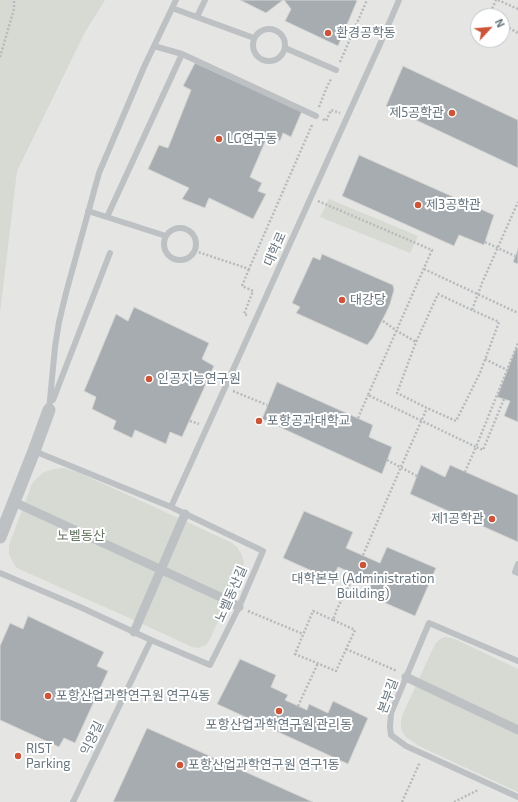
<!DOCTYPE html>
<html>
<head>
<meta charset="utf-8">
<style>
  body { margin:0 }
  #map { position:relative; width:518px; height:802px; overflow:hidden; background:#f4f4f1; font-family:"Exo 2",sans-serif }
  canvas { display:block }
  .north { position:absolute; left:470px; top:8px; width:40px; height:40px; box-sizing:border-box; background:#fff; border:1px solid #c2c8cb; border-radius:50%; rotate:64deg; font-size:11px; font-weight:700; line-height:16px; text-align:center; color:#67757e }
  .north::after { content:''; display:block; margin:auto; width:14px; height:18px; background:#cc5438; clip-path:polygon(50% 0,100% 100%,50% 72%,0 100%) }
</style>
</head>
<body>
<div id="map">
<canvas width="518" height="802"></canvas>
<div class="north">N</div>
</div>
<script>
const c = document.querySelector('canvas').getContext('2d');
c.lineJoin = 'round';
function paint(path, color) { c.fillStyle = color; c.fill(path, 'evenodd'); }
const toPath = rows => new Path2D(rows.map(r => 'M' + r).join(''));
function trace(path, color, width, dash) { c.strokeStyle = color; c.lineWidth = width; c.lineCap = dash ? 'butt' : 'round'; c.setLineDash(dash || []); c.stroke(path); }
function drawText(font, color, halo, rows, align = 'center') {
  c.font = font + ' "Exo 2","Noto Sans KR",sans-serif'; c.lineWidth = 4; c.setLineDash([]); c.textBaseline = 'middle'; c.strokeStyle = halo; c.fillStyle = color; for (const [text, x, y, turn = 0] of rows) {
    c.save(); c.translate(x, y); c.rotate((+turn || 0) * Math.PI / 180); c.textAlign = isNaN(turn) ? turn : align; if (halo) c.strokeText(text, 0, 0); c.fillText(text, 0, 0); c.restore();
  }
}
const built = toPath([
  [0,0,518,0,518,802,0,802],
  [478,16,502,16,502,40,478,40]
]);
const green = toPath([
  [0,0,105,0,85,32,17,171,0,313],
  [329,199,418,236,410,253,320,217],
  [64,468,77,472,183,520,232,543,237,547,242,555,244,564,210,639,206,645,198,648,192,647,134,620,21,570,16,567,13,562,9,554,9,545,32,484,36,479,44,472,54,469],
  [445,637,451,638,457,640,518,669,518,792,419,746,406,737,403,733,401,728,401,722,402,716,435,644,440,639]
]);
const building = toPath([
  [240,0,283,0,266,13,240,0],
  [284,0,356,0,357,1,338,46,285,21,291,9,284,0],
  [195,63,302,111,291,137,283,133,280,141,268,135,250,177,262,183,258,191,266,194,253,219,209,198,205,208,182,199,189,188,148,169,159,145,168,148,191,90,183,86,195,63],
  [403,66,518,120,518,168,386,106,403,66],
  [359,155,494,215,484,245,459,235,454,246,342,196,359,155],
  [518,249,518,264,513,262,518,249],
  [322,254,393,285,394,290,390,304,386,313,373,338,367,345,296,313,300,307,292,303,313,257,320,260,322,254],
  [134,307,209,343,202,359,214,366,182,437,170,432,166,444,135,430,132,438,113,429,116,421,92,409,96,397,84,391,116,314,128,321,134,307],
  [516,348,518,348,518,422,504,416,510,401,497,397,516,348],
  [277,382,373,425,369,437,392,447,382,474,262,419,277,382],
  [421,465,445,477,450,465,518,495,518,542,410,494,421,465],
  [304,511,353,532,346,548,380,563,387,547,436,568,415,616,367,595,372,582,338,567,332,580,283,558,304,511],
  [28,616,104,652,97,666,108,671,75,743,64,738,59,747,0,720,0,646,10,623,23,629,28,616],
  [240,659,276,675,271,687,288,695,285,700,307,710,309,704,328,713,333,701,368,718,348,764,217,704,240,659],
  [147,728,313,802,113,802,147,728]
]);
const path = toPath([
  [498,0,518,9],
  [489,16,496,0],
  [502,24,518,33],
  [0,57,14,9,14,0],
  [340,62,367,0],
  [319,107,326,89,331,79],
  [323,119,326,121,331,110,340,113],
  [318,201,432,250,368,395,476,447,518,343],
  [485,242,515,256],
  [195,251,249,269,312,125],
  [424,269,518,313],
  [472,310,438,294,416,342,397,393,427,408,456,421,480,373,499,322,472,310,482,283,518,202],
  [247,315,244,314,253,291,242,286,249,269],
  [383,321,397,331,416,342],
  [485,359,507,370],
  [233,391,267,405],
  [358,418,368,395],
  [190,421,199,424],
  [387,460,417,476],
  [465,472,476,447,483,450,504,399],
  [363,555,401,467,427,408],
  [248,611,303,634],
  [333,620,313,611,295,654,336,671,355,630,333,620,337,609,355,574],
  [346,649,397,671],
  [298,706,318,663],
  [402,802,420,762],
  [454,802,478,790]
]);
const service = toPath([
  [172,8,254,38],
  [197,17,205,0],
  '253 45a16 16 0 1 1 32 0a16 16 0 1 1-32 0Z',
  [154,46,182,54,316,116],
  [285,48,336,70],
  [88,211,166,236],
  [107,217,182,54],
  '164 244a16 16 0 1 1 32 0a16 16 0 1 1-32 0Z',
  [53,400,110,253],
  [49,410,55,347,59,322,66,293,99,173,144,67,176,0],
  [171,507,381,42,399,0],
  [518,564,515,572,518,573],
  [0,573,80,607,151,640,210,665,239,607,263,551,171,507,34,451],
  [518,661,429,623,391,713,390,727,391,735,406,746,518,797],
  [73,802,151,640]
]);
const pedestrian = toPath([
  [14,502,227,600,239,607],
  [134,632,185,514],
  [406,677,518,730]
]);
const minor = toPath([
  [0,537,34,451,49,410]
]);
const markers = [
  [328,33,4,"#cc5438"],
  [452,113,4,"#cc5438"],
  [219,139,4,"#cc5438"],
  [418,205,4,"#cc5438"],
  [342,300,4,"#cc5438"],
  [149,379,4,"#cc5438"],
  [259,421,4,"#cc5438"],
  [492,519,4,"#cc5438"],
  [363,565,4,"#cc5438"],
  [48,696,4,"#cc5438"],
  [279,711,4,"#cc5438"],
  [18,756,4,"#cc5438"],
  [180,765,4,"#cc5438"]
];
const poiNames = [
  ["환경공학동",336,33],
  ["제5공학관",444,113,"right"],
  ["LG연구동",227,139],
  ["제3공학관",426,205],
  ["대강당",350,300],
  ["인공지능연구원",157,379],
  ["포항공과대학교",267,421],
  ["제1공학관",484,519,"right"],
  ["대학본부 (Administration",363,579,"center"],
  ["Building)",363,594,"center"],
  ["포항산업과학연구원 연구4동",56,696],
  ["포항산업과학연구원 관리동",279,725,"center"],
  ["RIST",26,749],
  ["Parking",26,764],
  ["포항산업과학연구원 연구1동",188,765]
];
const streetNames = [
  ["대학로",275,249,-66],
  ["노벨동산길",231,594,-66],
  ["본부길",388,696,-70],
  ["익양길",92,738,-64]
];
const parkNames = [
  ["노벨동산",81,536]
];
paint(built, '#e5e5e4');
paint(green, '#d6dad2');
paint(building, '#a6acb0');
trace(building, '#d5d5d3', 1);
trace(path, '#b7babc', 2.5, [2, 2]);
trace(service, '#bec1c4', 6);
trace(pedestrian, '#bec1c4', 9);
trace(minor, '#bec1c4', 13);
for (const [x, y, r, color] of markers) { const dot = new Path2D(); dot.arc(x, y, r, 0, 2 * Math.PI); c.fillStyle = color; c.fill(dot); trace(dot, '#fff', 1.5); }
drawText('13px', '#67757e', '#fff', poiNames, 'left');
drawText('13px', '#67757e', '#fff', streetNames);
drawText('13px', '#697665', '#fff', parkNames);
</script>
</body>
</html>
